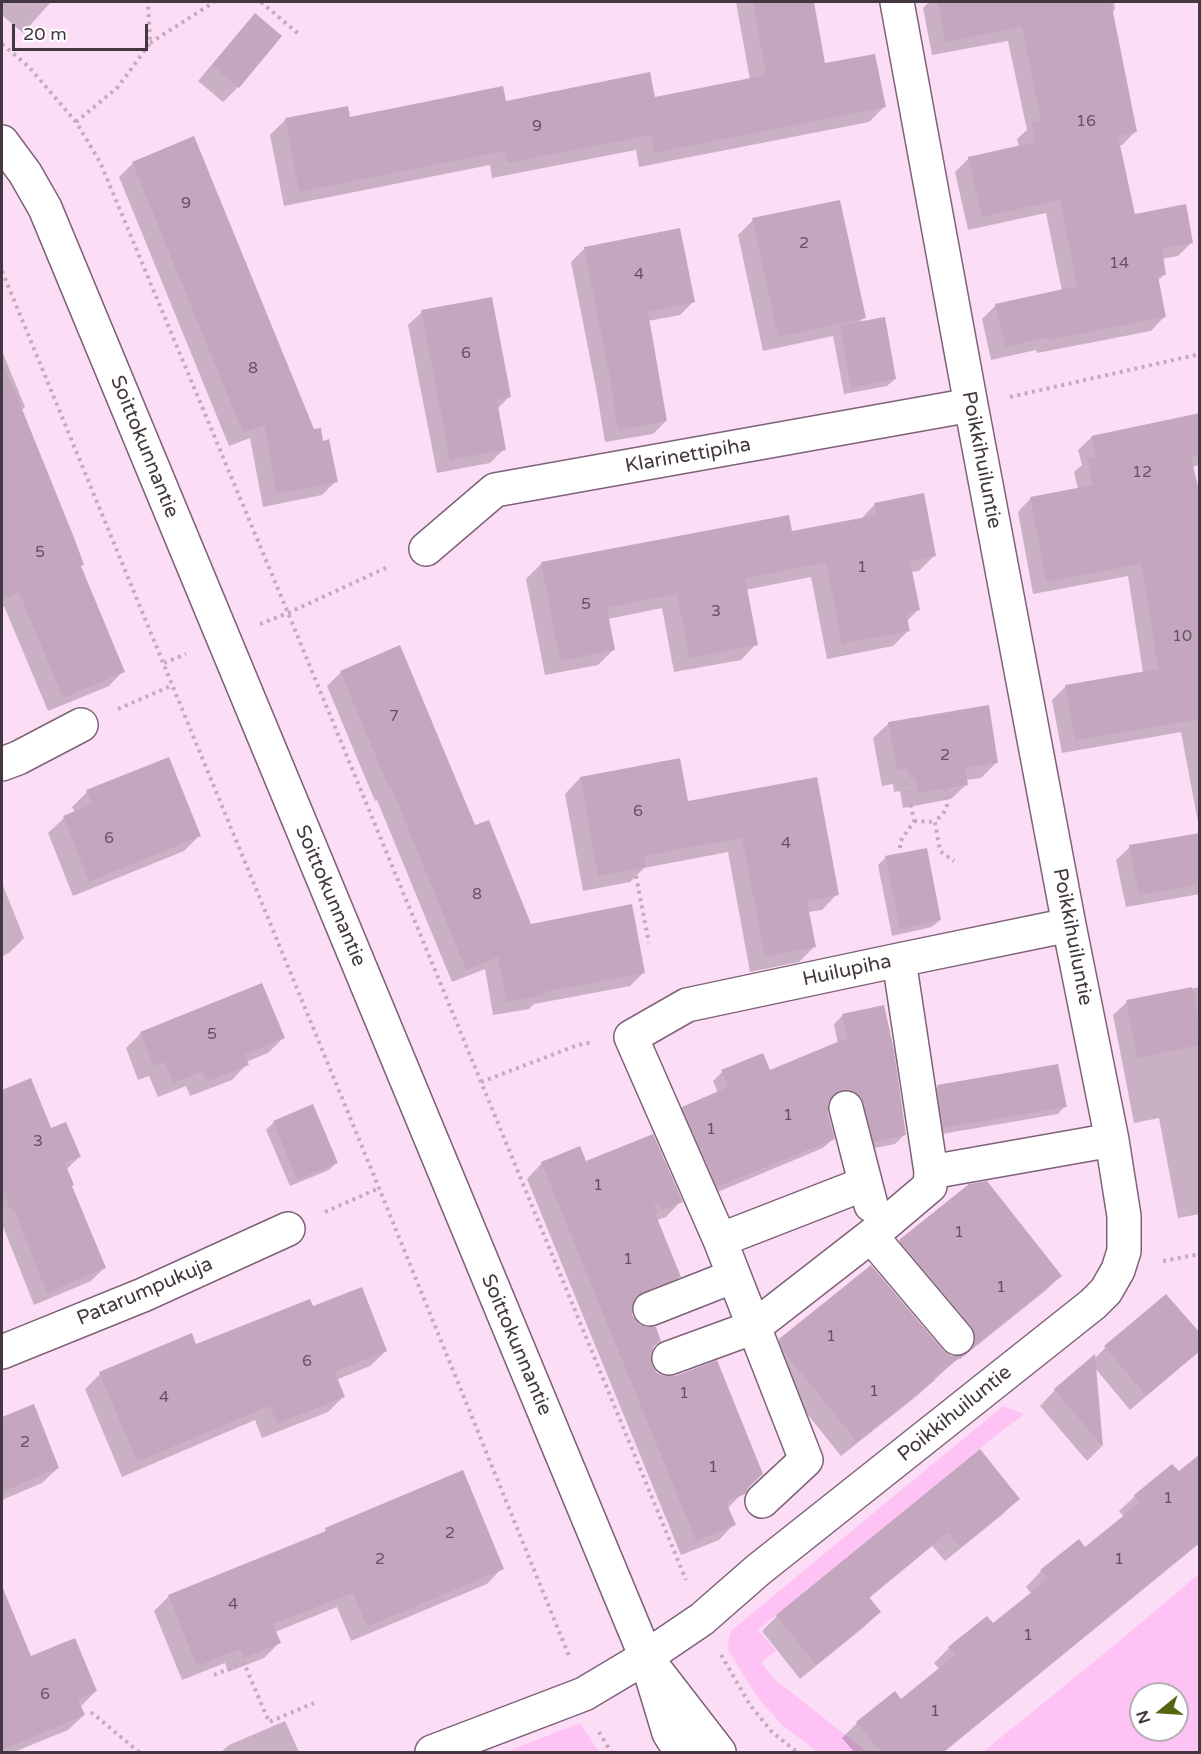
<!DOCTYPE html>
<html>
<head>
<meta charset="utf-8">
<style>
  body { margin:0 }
  #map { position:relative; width:1201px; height:1754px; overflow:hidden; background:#fcddf6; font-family:"Varela Round",sans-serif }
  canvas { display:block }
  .frame { position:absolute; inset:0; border:3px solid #433741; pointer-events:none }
  .north { position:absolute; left:1129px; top:1682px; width:60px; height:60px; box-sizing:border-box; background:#fff; border:2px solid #b4afb3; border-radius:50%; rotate:252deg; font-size:16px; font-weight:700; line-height:24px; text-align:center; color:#433741 }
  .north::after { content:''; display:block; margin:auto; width:21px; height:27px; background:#536713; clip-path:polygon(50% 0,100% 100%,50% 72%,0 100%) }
  .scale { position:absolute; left:12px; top:24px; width:136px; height:27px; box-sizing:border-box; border:3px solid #433741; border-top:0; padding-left:8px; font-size:18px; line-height:21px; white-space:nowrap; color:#433741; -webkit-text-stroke:4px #fff; paint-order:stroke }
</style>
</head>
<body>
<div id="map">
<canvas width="1201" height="1754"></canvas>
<div class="frame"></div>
<div class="north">N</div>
<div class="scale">20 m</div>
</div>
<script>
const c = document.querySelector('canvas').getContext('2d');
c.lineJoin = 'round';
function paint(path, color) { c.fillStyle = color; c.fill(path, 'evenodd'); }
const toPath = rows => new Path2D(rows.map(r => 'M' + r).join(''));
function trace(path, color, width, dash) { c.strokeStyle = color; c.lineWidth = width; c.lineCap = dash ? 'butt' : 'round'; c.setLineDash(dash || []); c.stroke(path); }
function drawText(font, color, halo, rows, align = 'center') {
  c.font = font + ' "Varela Round",sans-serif'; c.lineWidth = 4.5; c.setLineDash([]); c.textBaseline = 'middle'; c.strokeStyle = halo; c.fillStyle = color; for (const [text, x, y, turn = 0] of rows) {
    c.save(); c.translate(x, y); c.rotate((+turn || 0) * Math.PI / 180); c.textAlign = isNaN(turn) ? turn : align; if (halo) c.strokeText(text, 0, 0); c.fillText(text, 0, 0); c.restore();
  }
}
const green = toPath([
  [1003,1406,1024,1414,999,1433,758,1630,776,1651,761,1662,773,1678,867,1752,818,1752,782,1725,758,1698,728,1650,729,1638,732,1630],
  [1199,1574,1199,1752,983,1752,1106,1652],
  [1141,1694,1177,1694,1177,1730,1141,1730],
  [580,1723,599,1752,506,1752]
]);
const shadow = toPath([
  [2,2,51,2,23,33,2,15],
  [736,2,812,2,824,65,884,107,869,122,639,167,636,150,492,178,490,165,284,206,270,135,286,119,349,118,505,102,654,99,750,80],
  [929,2,1114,2,1115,9,1112,13,1136,131,1122,145,1119,146,1134,216,1192,242,1178,256,1162,259,1165,274,1157,281,1165,316,1151,331,1037,353,1036,350,991,360,982,319,996,305,1062,291,1046,213,968,230,955,172,969,158,1019,147,1017,139,1027,130,1008,41,932,55,923,8],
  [255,15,238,87,223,102,198,81,240,31],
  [133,163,321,442,336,481,322,495,263,507,250,438,229,446,119,177],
  [753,220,864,318,858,323,895,379,887,386,844,394,833,336,763,351,738,235],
  [585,248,693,302,680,315,648,321,666,421,653,434,605,442,596,388,571,262],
  [422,312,510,396,497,409,504,449,490,463,437,473,408,325],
  [2,351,25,407,21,411,80,567,123,671,109,686,48,711,4,606,2,608],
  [1200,414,1200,465,1192,467,1200,503,1200,833,1181,732,1062,753,1052,700,1066,686,1143,673,1128,576,1033,594,1018,512,1031,498,1078,489,1074,472,1082,465,1078,450,1092,437],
  [875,504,935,555,919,571,910,572,918,610,906,622,908,631,893,646,827,659,811,577,745,590,756,644,741,660,674,672,662,608,608,619,613,650,598,665,545,675,526,579,542,563,791,533,860,520],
  [341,672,474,827,530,926,643,973,630,986,534,1004,529,1009,493,1015,485,969,452,982,377,800,375,801,327,686],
  [889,723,996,763,981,778,966,780,967,784,951,799,903,808,900,791,894,792,893,784,882,786,873,738],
  [580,778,687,803,837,894,822,910,808,912,814,947,799,962,750,972,728,852,644,868,630,882,583,891,565,794],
  [87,792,199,836,184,851,73,896,48,833,64,818,75,813,72,807],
  [1200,834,1200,894,1126,907,1116,860,1130,847],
  [885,858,940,920,932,927,892,936,878,865],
  [2,883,24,938,9,953,2,956],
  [1200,987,1200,1214,1178,1218,1159,1118,1134,1123,1113,1015,1127,1002],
  [843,1015,905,1134,895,1144,865,1150,842,1099,831,1099,828,1100,826,1113,833,1139,823,1148,708,1196,673,1117,683,1108,718,1093,713,1081,722,1072,769,1072,838,1044,834,1024],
  [141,1033,283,1038,268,1053,246,1062,247,1064,232,1080,190,1096,186,1086,158,1097,149,1076,138,1080,126,1048],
  [30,1080,50,1130,79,1157,66,1170,71,1187,104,1268,91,1281,34,1305,2,1224,2,1091],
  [938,1087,1065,1106,1058,1114,936,1135,930,1094],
  [313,1106,336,1163,329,1170,290,1186,266,1130,274,1122],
  [542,1163,585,1163,681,1201,666,1217,657,1220,680,1276,664,1291,630,1305,631,1316,638,1325,659,1341,652,1348,649,1355,650,1366,746,1489,727,1509,734,1524,719,1540,681,1555,527,1179],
  [969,1186,1060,1276,1045,1291,959,1360,961,1351,885,1256,900,1241],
  [312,1308,386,1351,370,1366,336,1380,343,1397,328,1412,262,1438,255,1420,122,1477,85,1389,100,1374,195,1346],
  [780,1340,942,1351,951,1357,959,1357,918,1395,841,1456,784,1385,764,1355],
  [1106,1347,1200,1350,1130,1410,1095,1368,1101,1447,1087,1461,1040,1406,1055,1390,1094,1357,1094,1359],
  [33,1406,58,1468,42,1483,2,1500,2,1419],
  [980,1451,1018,1498,1003,1514,945,1561,932,1546,868,1599,879,1612,864,1627,800,1679,762,1631,777,1616],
  [1200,1456,1200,1543,944,1752,854,1752,842,1738,857,1723,901,1701,940,1670,934,1663,949,1648,993,1625,1032,1594,1026,1587,1041,1571,1079,1541,1085,1549,1124,1517,1119,1511,1135,1496,1178,1473],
  [326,1530,502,1568,487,1584,351,1641,337,1607,275,1632,279,1643,264,1658,228,1672,225,1663,182,1680,154,1611,169,1596,322,1534],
  [26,1648,30,1658,96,1691,80,1707,84,1715,68,1730,14,1752,2,1752,2,1658],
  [285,1721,299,1752,221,1752,229,1745]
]);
const building = toPath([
  [753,2,814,2,825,63,875,54,886,107,654,153,651,135,507,163,505,151,299,192,285,118,348,106,350,117,503,86,506,101,650,72,655,97,766,75],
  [938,2,1111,2,1137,132,1118,136,1135,214,1186,204,1193,243,1162,249,1166,275,1158,276,1166,317,1051,340,1050,337,1005,347,995,304,1077,286,1060,200,982,217,968,157,1035,142,1031,123,1041,121,1022,27,945,42],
  [255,13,282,36,239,88,212,65],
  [194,136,314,429,321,428,323,441,329,439,338,482,277,494,264,425,243,433,132,162],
  [840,200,866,318,778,337,752,218],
  [680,228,695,302,648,312,667,421,618,430,609,374,584,247],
  [492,297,511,397,497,400,506,450,450,460,421,310],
  [885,317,896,379,851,388,840,325],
  [2,362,3,362,75,540,84,565,81,566,125,672,63,698,19,593,2,600],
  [1200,413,1200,455,1191,457,1200,495,1200,719,1075,740,1065,685,1158,669,1141,564,1046,582,1030,497,1093,485,1087,458,1096,456,1091,436],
  [924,493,936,556,910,561,920,610,906,613,910,631,842,644,826,563,745,578,758,645,689,658,677,594,607,608,615,650,560,661,541,562,789,515,792,531,877,515,874,503],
  [400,645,475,825,489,820,531,924,632,904,645,973,544,992,545,996,506,1002,498,957,466,970,391,787,389,788,340,671],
  [989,705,998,763,965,768,968,785,918,793,915,777,909,777,908,769,897,771,888,722],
  [169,757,201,836,89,882,63,816,92,804,86,790],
  [680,758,688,801,817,777,839,895,807,901,816,947,765,957,742,838,644,856,646,867,598,876,580,777],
  [1200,833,1200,884,1139,895,1129,845],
  [927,848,941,920,900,929,885,856],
  [262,983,285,1038,245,1054,249,1065,206,1082,202,1072,173,1083,165,1062,153,1066,140,1032],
  [1192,987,1200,1025,1200,1045,1137,1058,1126,1000],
  [884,1005,894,1050,906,1135,874,1142,864,1103,860,1095,850,1090,841,1090,832,1095,828,1104,828,1113,835,1139,717,1187,682,1107,728,1087,721,1070,763,1053,770,1070,847,1038,842,1014],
  [1058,1064,1067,1107,943,1128,937,1085],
  [31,1078,51,1128,66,1122,81,1157,65,1163,74,1185,72,1186,106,1268,47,1293,14,1210,11,1211,2,1188,2,1090],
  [313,1104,338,1163,297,1180,273,1121],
  [653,1134,683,1202,662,1210,653,1199,658,1212,655,1213,681,1277,643,1292,636,1297,632,1306,632,1315,639,1324,647,1327,656,1327,661,1341,654,1346,651,1355,652,1365,657,1373,665,1376,675,1376,717,1360,763,1474,749,1487,745,1494,726,1502,736,1525,696,1541,541,1162,580,1146,586,1161],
  [987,1181,1062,1276,973,1347,975,1335,971,1326,899,1240,969,1184],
  [871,1265,943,1350,951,1356,962,1356,934,1378,935,1380,857,1442,800,1371,799,1372,783,1350,779,1339],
  [362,1287,387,1351,335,1372,345,1397,277,1424,270,1406,137,1462,99,1372,192,1333,196,1344,310,1299,313,1306],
  [1166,1294,1200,1333,1200,1351,1146,1396,1104,1346],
  [1095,1354,1103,1447,1054,1389],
  [34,1404,59,1468,2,1492,2,1417],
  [980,1449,1020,1499,961,1547,948,1532,911,1563,869,1597,881,1612,816,1665,776,1615],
  [1200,1454,1200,1542,943,1752,881,1752,856,1722,895,1691,901,1699,955,1655,948,1647,987,1616,993,1623,1048,1579,1040,1570,1079,1539,1085,1547,1139,1503,1134,1495,1172,1464,1179,1471],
  [463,1470,504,1569,367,1627,353,1593,273,1624,281,1643,244,1658,240,1649,197,1666,168,1595,326,1531,325,1528],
  [2,1586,31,1656,75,1638,97,1691,78,1699,85,1715,2,1750]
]);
const path = toPath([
  [261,2,301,36],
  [150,43,214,2],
  [2,44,29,67,76,122,100,162,288,613,686,1580],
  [76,122,118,87,150,43,148,2],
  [2,271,379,1188,569,1656],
  [1010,397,1200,354],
  [260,624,288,613,390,566],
  [164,663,186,654],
  [118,709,173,685],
  [945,789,947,805,944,812,935,822,940,851,954,861],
  [914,821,935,822],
  [900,848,900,842,914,821,906,783],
  [636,876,649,943],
  [481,1082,578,1045,593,1042],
  [325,1212,379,1188],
  [1163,1261,1200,1254],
  [721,1655,750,1705,772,1732,797,1752],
  [214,1675,244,1663,269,1722,314,1703],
  [91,1712,139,1752],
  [599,1732,611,1752]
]);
const minor = toPath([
  [2,142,25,173,45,208,646,1657,669,1733,681,1752],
  [426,549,495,490,971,405],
  [2,764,18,758,81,725],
  [899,960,931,1172,930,1186,871,1236,754,1327,720,1240,631,1037,687,1005,899,960,1069,925],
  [846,1108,871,1205],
  [931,1172,1112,1140],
  [871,1236,957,1338],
  [720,1240,864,1184],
  [650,1309,734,1276],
  [2,1352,143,1295,288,1229],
  [669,1358,754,1327,806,1460,762,1501],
  [658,1673,719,1752],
  [432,1752,584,1694,646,1657,702,1619,758,1570,1093,1304,1106,1291,1118,1270,1124,1251,1124,1216,1112,1140,1069,925,971,405,897,2]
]);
const numberNames = [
  ["16",1086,122],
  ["9",537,127],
  ["9",186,204],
  ["2",804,244],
  ["14",1119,264],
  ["4",639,275],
  ["6",466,354],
  ["8",253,369],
  ["12",1142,473],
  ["5",40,553],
  ["1",862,568],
  ["5",586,605],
  ["3",716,612],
  ["10",1182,637],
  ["7",394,717],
  ["2",945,756],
  ["6",638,812],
  ["6",109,839],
  ["4",786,844],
  ["8",477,895],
  ["5",212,1035],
  ["1",788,1116],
  ["1",711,1130],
  ["3",38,1142],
  ["1",598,1186],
  ["1",959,1233],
  ["1",628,1260],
  ["1",1001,1288],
  ["1",831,1337],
  ["6",307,1362],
  ["1",874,1392],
  ["1",684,1394],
  ["4",164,1398],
  ["2",25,1443],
  ["1",713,1468],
  ["1",1168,1499],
  ["2",450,1534],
  ["2",380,1560],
  ["1",1119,1560],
  ["4",233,1605],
  ["1",1028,1636],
  ["6",45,1695],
  ["1",935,1712]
];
const streetNames = [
  ["Soittokunnantie",144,447,68],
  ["Klarinettipiha",688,456,-10],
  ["Poikkihuiluntie",981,460,79],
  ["Soittokunnantie",330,896,67],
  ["Poikkihuiluntie",1072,937,79],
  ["Huilupiha",847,971,-12],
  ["Patarumpukuja",145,1292,-23],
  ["Soittokunnantie",516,1345,67],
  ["Poikkihuiluntie",955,1414,-39]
];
paint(green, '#fec2f4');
paint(shadow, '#0003');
paint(building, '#c4a7bf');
trace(minor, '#7d6278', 36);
trace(path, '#c4aabf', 4, [3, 4.5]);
trace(minor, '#fff', 33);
drawText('16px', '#635360', null, numberNames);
drawText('20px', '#433741', '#fff', streetNames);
</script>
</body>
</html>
